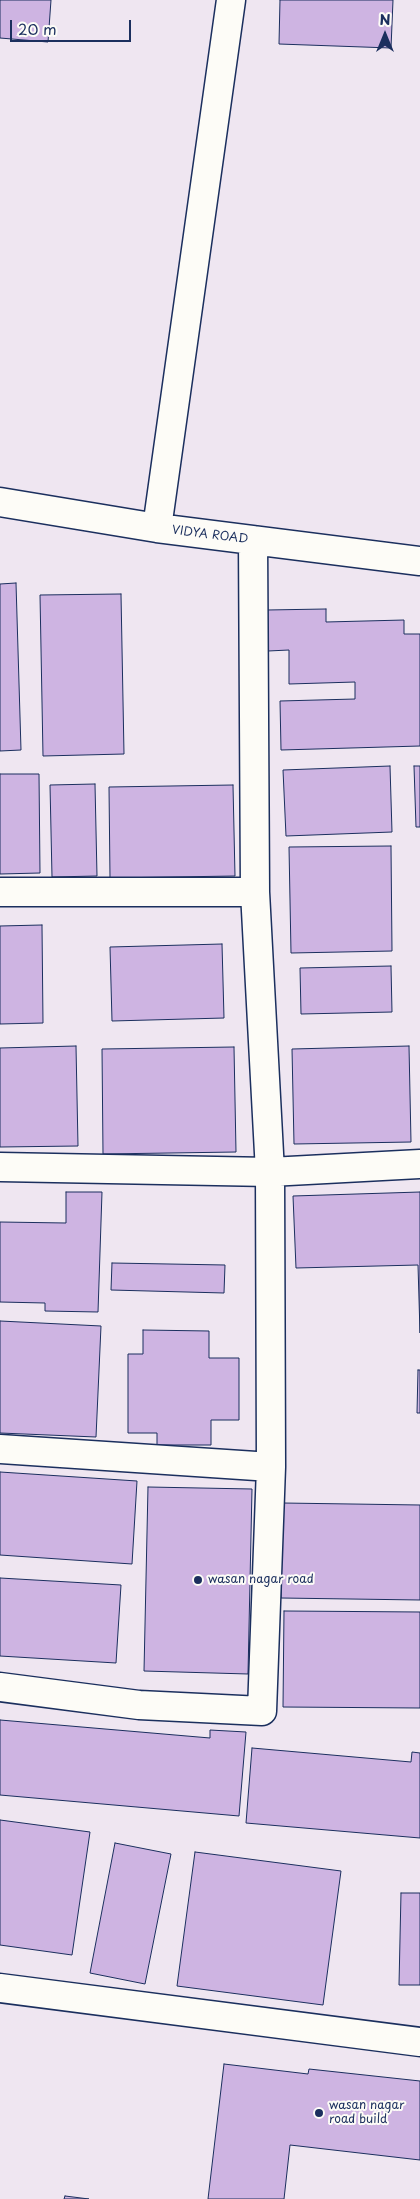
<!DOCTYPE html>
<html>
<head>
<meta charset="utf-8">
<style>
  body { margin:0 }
  #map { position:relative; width:420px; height:2199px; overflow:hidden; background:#efe6f1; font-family:"Playpen Sans",sans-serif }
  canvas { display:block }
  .north { position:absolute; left:360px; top:10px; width:50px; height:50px; -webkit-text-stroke:4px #fdfcf7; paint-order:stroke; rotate:0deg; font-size:14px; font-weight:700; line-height:20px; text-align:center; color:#1b2f5e }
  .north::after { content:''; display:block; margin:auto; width:18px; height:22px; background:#1b2f5e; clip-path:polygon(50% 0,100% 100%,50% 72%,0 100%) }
  .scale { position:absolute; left:10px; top:20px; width:121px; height:22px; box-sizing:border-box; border:2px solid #1b2f5e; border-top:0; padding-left:6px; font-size:15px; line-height:18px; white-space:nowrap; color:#1b2f5e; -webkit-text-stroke:4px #fdfcf7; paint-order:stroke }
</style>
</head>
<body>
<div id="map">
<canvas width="420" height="2199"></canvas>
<div class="north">N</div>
<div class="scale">20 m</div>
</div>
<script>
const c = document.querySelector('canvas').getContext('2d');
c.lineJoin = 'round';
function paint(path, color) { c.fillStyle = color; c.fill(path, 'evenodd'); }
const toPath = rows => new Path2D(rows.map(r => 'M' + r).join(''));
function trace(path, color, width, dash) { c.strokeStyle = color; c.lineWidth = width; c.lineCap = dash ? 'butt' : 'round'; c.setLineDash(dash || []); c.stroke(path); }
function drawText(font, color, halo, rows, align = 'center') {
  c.font = font + ' "Playpen Sans",sans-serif'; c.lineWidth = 4; c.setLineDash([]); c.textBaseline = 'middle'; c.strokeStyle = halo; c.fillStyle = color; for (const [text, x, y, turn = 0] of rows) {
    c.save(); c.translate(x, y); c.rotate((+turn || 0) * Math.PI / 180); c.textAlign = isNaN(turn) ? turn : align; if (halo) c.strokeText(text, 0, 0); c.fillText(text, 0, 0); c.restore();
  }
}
const building = toPath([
  [0,0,51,0,48,42,0,38,0,0],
  [280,0,393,0,391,48,279,44,280,0],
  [16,583,21,750,0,751,0,584,16,583],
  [121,594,124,754,43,756,40,595,121,594],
  [326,609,326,622,404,620,404,634,420,634,420,746,281,750,280,701,355,699,355,682,289,684,289,650,268,651,267,610,326,609],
  [390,766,392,832,286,836,283,770,390,766],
  [414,766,420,766,420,827,416,827,414,766],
  [0,774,39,774,40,873,0,874,0,774],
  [95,784,97,876,52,877,50,785,95,784],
  [233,785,235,876,110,878,109,787,233,785],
  [391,846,392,951,291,953,289,847,391,846],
  [42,925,43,1023,0,1024,0,926,42,925],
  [222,944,224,1018,112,1021,110,947,222,944],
  [391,966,392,1012,301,1014,300,968,391,966],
  [76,1046,78,1146,0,1147,0,1048,76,1046],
  [409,1046,411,1142,294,1144,292,1049,409,1046],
  [234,1047,236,1152,103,1154,102,1049,234,1047],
  [66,1192,102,1192,98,1312,45,1311,45,1303,0,1302,0,1222,66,1223,66,1192],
  [420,1192,420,1333,418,1265,296,1268,293,1196,420,1192],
  [112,1263,225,1265,224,1293,111,1290,112,1263],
  [0,1321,101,1326,96,1437,0,1433,0,1321],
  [143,1330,209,1331,209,1358,239,1358,239,1420,211,1420,211,1445,157,1445,157,1433,128,1433,128,1354,143,1354,143,1330],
  [418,1370,420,1370,420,1413,417,1413,418,1370],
  [0,1472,137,1481,132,1564,0,1555,0,1472],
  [148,1487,252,1489,248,1674,144,1671,148,1487],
  [282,1503,420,1505,420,1600,281,1598,282,1503],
  [0,1578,121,1585,116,1663,0,1656,0,1578],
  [284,1611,420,1612,420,1708,283,1707,284,1611],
  [0,1720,210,1738,210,1730,246,1732,239,1816,0,1795,0,1720],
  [252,1748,411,1762,412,1752,420,1753,420,1838,246,1823,252,1748],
  [0,1820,90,1832,72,1955,0,1945,0,1820],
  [115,1843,171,1854,145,1984,90,1973,115,1843],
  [195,1852,341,1871,323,2005,177,1986,195,1852],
  [401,1893,420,1893,420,1985,399,1985,401,1893],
  [224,2064,308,2074,309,2069,420,2081,420,2160,290,2145,284,2199,208,2199,224,2064],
  [65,2196,89,2199,64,2199,65,2196]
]);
const minor = toPath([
  [0,502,157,528,420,561],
  [157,528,231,0],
  [0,892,255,892],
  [0,1167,270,1172,420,1164],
  [0,1449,271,1467],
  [0,1687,139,1705,262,1711,271,1467,270,1172,255,892,253,540],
  [0,1988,420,2042]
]);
const markers = [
  [198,1580,5,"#1b2f5e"],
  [319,2113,5,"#1b2f5e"]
];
const streetNames = [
  ["VIDYA ROAD",210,535,7]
];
const poiNames = [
  ["wasan nagar road",208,1580],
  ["wasan nagar",329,2106],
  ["road build",329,2120]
];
paint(building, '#ceb4e2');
trace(building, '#1b2f5e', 1);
trace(minor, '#1b2f5e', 31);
trace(minor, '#fdfcf7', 28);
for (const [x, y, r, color] of markers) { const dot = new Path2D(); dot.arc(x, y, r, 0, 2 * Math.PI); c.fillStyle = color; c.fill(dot); trace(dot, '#fdfcf7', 2); }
drawText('12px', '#1b2f5e', '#fdfcf7', streetNames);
drawText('12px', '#1b2f5e', '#fdfcf7', poiNames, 'left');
</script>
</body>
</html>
